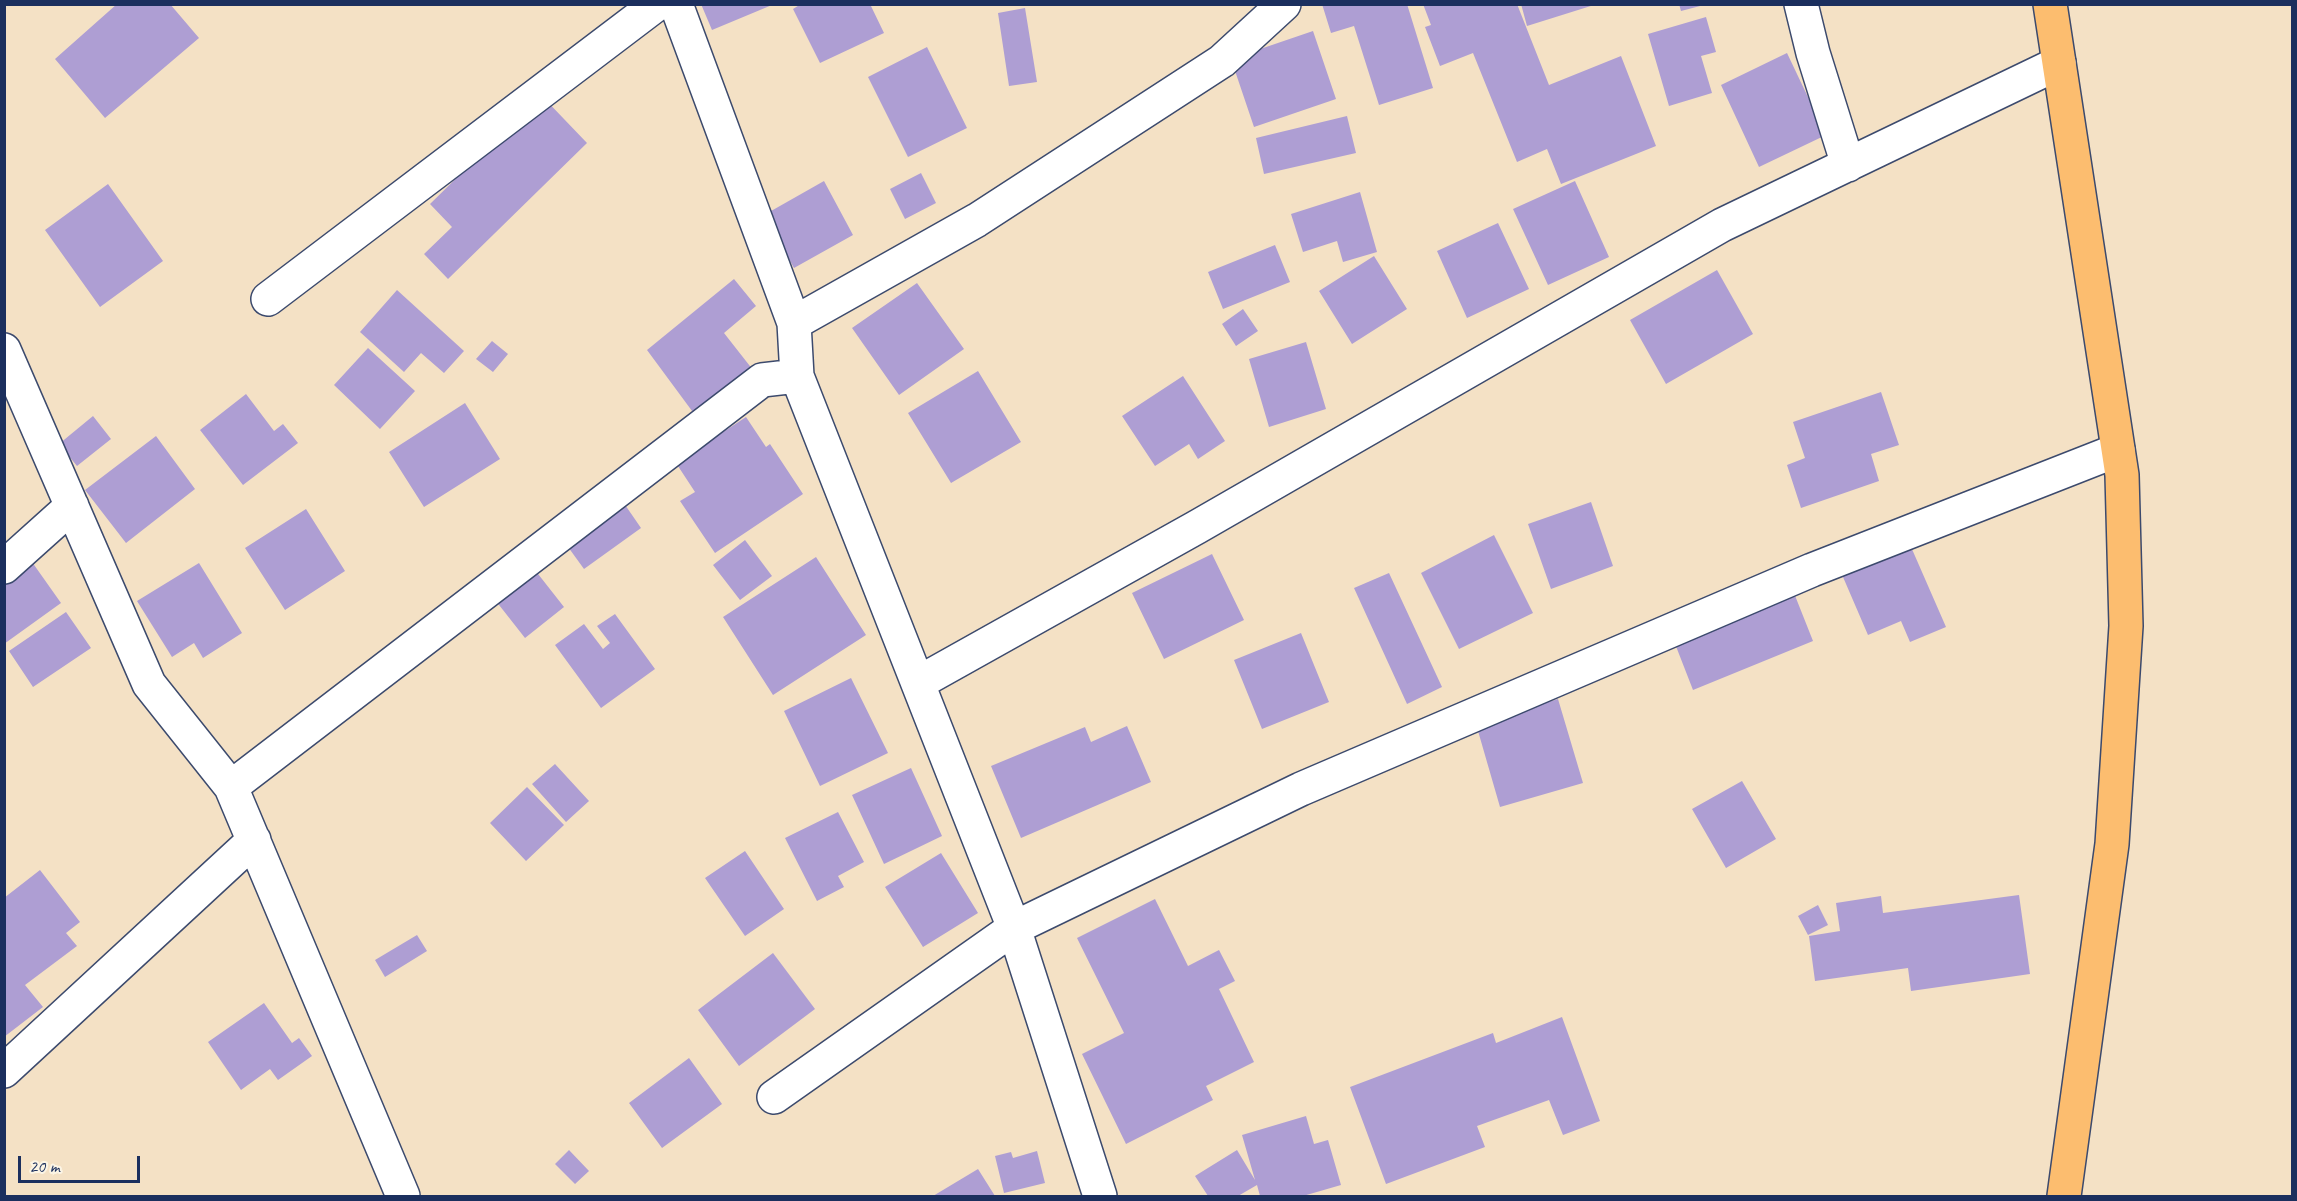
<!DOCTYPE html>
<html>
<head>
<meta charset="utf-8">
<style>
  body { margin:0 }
  #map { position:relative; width:2297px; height:1201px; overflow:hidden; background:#f4e1c5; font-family:Caveat,sans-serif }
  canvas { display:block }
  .frame { position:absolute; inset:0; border:6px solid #1b2f5e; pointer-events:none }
  .scale { position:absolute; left:18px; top:1156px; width:122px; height:27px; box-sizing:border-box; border:3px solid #1b2f5e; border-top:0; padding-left:8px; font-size:18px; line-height:21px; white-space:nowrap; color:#1b2f5e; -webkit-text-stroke:4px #fcf5e5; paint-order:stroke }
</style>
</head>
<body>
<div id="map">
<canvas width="2297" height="1201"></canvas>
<div class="frame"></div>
<div class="scale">20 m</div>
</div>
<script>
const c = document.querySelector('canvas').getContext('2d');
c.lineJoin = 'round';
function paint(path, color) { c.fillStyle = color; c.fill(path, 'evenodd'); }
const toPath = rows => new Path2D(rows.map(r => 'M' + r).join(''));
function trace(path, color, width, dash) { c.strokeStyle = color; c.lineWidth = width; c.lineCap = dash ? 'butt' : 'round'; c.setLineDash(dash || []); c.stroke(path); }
const building = toPath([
  [117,4,170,4,199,38,105,118,55,59],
  [701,4,772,4,772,5,712,30],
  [801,4,870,4,884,33,820,63,793,9],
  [1322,4,1407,4,1433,88,1379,105,1354,26,1331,33],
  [1423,4,1517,4,1549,85,1621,56,1656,146,1561,184,1547,149,1517,162,1473,53,1440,66,1425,27,1431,25],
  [1521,4,1594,4,1594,5,1527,26],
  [1679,4,1704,4,1704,5,1681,11],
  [1025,8,1037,82,1009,86,998,13],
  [1706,17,1716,52,1701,56,1712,93,1669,106,1648,34],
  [1313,31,1336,99,1254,127,1231,59],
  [927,47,967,128,908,157,868,77],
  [1787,53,1826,135,1759,167,1721,85],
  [541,95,587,143,448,279,424,254,452,227,430,204],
  [1347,116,1356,153,1264,174,1256,138],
  [921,173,936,203,905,219,890,189],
  [824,181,853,235,794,268,764,215],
  [1575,181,1609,257,1548,285,1513,209],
  [108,184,163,261,100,307,45,230],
  [1360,192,1377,252,1343,262,1337,241,1303,252,1291,214],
  [1498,223,1529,289,1467,318,1437,251],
  [1275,245,1290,282,1223,309,1208,272],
  [1374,256,1407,309,1352,344,1319,291],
  [1717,270,1753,334,1666,384,1630,320],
  [734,279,756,306,724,333,753,370,695,415,647,350],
  [917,283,964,349,899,395,852,328],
  [397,290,464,351,444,373,421,353,404,372,360,332],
  [1243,309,1258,331,1236,346,1222,324],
  [492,341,508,354,493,372,476,359],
  [1306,342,1326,409,1269,427,1249,359],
  [368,348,415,391,380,429,334,385],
  [978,371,1021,442,951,483,908,413],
  [1183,376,1225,441,1198,459,1189,444,1155,466,1122,416],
  [1881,392,1899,445,1871,454,1879,481,1801,508,1787,465,1805,458,1793,422],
  [246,394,274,431,283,424,298,443,243,485,200,430],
  [465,403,500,459,424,507,389,452],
  [93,416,111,439,77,466,59,444],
  [746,417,766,447,770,444,803,494,715,553,680,501,695,492,676,463],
  [156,436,195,489,126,543,85,490],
  [621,499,641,528,584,569,563,540],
  [1591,502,1613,566,1551,589,1528,524],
  [306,509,345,571,285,610,245,548],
  [1494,535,1533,613,1459,649,1421,573],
  [745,540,772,576,740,600,713,565],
  [1908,540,1946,627,1910,642,1901,621,1868,635,1840,570],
  [1212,554,1244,620,1164,659,1132,593],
  [816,557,866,635,773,695,723,617],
  [32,562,61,603,4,644,4,581],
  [199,563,242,633,203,658,194,643,172,657,137,601],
  [531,565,564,607,525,638,492,596],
  [1389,573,1442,687,1407,704,1354,588],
  [1792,588,1813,641,1693,690,1672,636],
  [66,612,91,648,33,687,9,651],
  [615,614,655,669,601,708,555,645,584,624,603,649,610,643,597,626],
  [1301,633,1329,702,1262,729,1234,660],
  [851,678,888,753,820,786,784,711],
  [1558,699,1583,783,1500,807,1476,724],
  [1127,726,1151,782,1021,838,991,766,1085,727,1091,742],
  [555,764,589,801,566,822,532,784],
  [911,768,942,836,884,864,852,795],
  [1742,781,1776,839,1726,868,1692,809],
  [527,787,564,825,526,861,490,823],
  [838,812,864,862,838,876,844,887,817,901,785,838],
  [745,851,784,909,745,936,705,878],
  [941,853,978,913,923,947,885,887],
  [40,870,80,922,66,933,77,946,25,985,43,1007,4,1037,4,898],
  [2019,895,2030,974,1911,991,1908,968,1815,981,1809,936,1840,931,1836,903,1881,896,1883,913],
  [1155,899,1188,966,1219,950,1235,981,1219,989,1254,1062,1206,1086,1213,1100,1126,1144,1082,1054,1124,1033,1077,938],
  [1818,905,1828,925,1808,935,1798,916],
  [417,935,427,951,385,977,375,960],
  [773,953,815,1009,739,1066,698,1010],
  [264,1003,292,1043,299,1038,312,1056,278,1080,270,1069,241,1090,208,1042],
  [1562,1017,1600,1121,1563,1135,1549,1100,1477,1126,1485,1147,1386,1184,1350,1087,1493,1033,1496,1043],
  [689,1058,722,1104,662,1148,629,1103],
  [1306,1116,1314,1144,1328,1140,1341,1185,1303,1196,1260,1196,1257,1185,1238,1196,1208,1196,1195,1176,1237,1150,1255,1180,1242,1135],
  [569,1150,589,1171,575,1184,555,1164],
  [1037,1151,1045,1183,1004,1193,995,1156,1011,1152,1013,1158],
  [978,1169,995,1196,933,1196]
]);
const street = toPath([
  [676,4,794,323,797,376,1014,928,1100,1196],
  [1801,4,1813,53,1848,165],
  [268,299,657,4],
  [794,323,977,220,1222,61,1284,4],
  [4,350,149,684,231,787,403,1196],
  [4,567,72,506],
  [918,683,1197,527,1722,225,2059,63],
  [231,787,762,380,797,376],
  [4,1071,254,840],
  [774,1097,1014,928,1301,789,1812,570,2118,450]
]);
const primary = toPath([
  [2050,4,2122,475,2126,626,2112,844,2064,1196]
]);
paint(building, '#ae9ed3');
trace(street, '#3c4a6d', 36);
trace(primary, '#3c4a6d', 36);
trace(street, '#fff', 33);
trace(primary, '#fcbd6f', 33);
</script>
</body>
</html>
